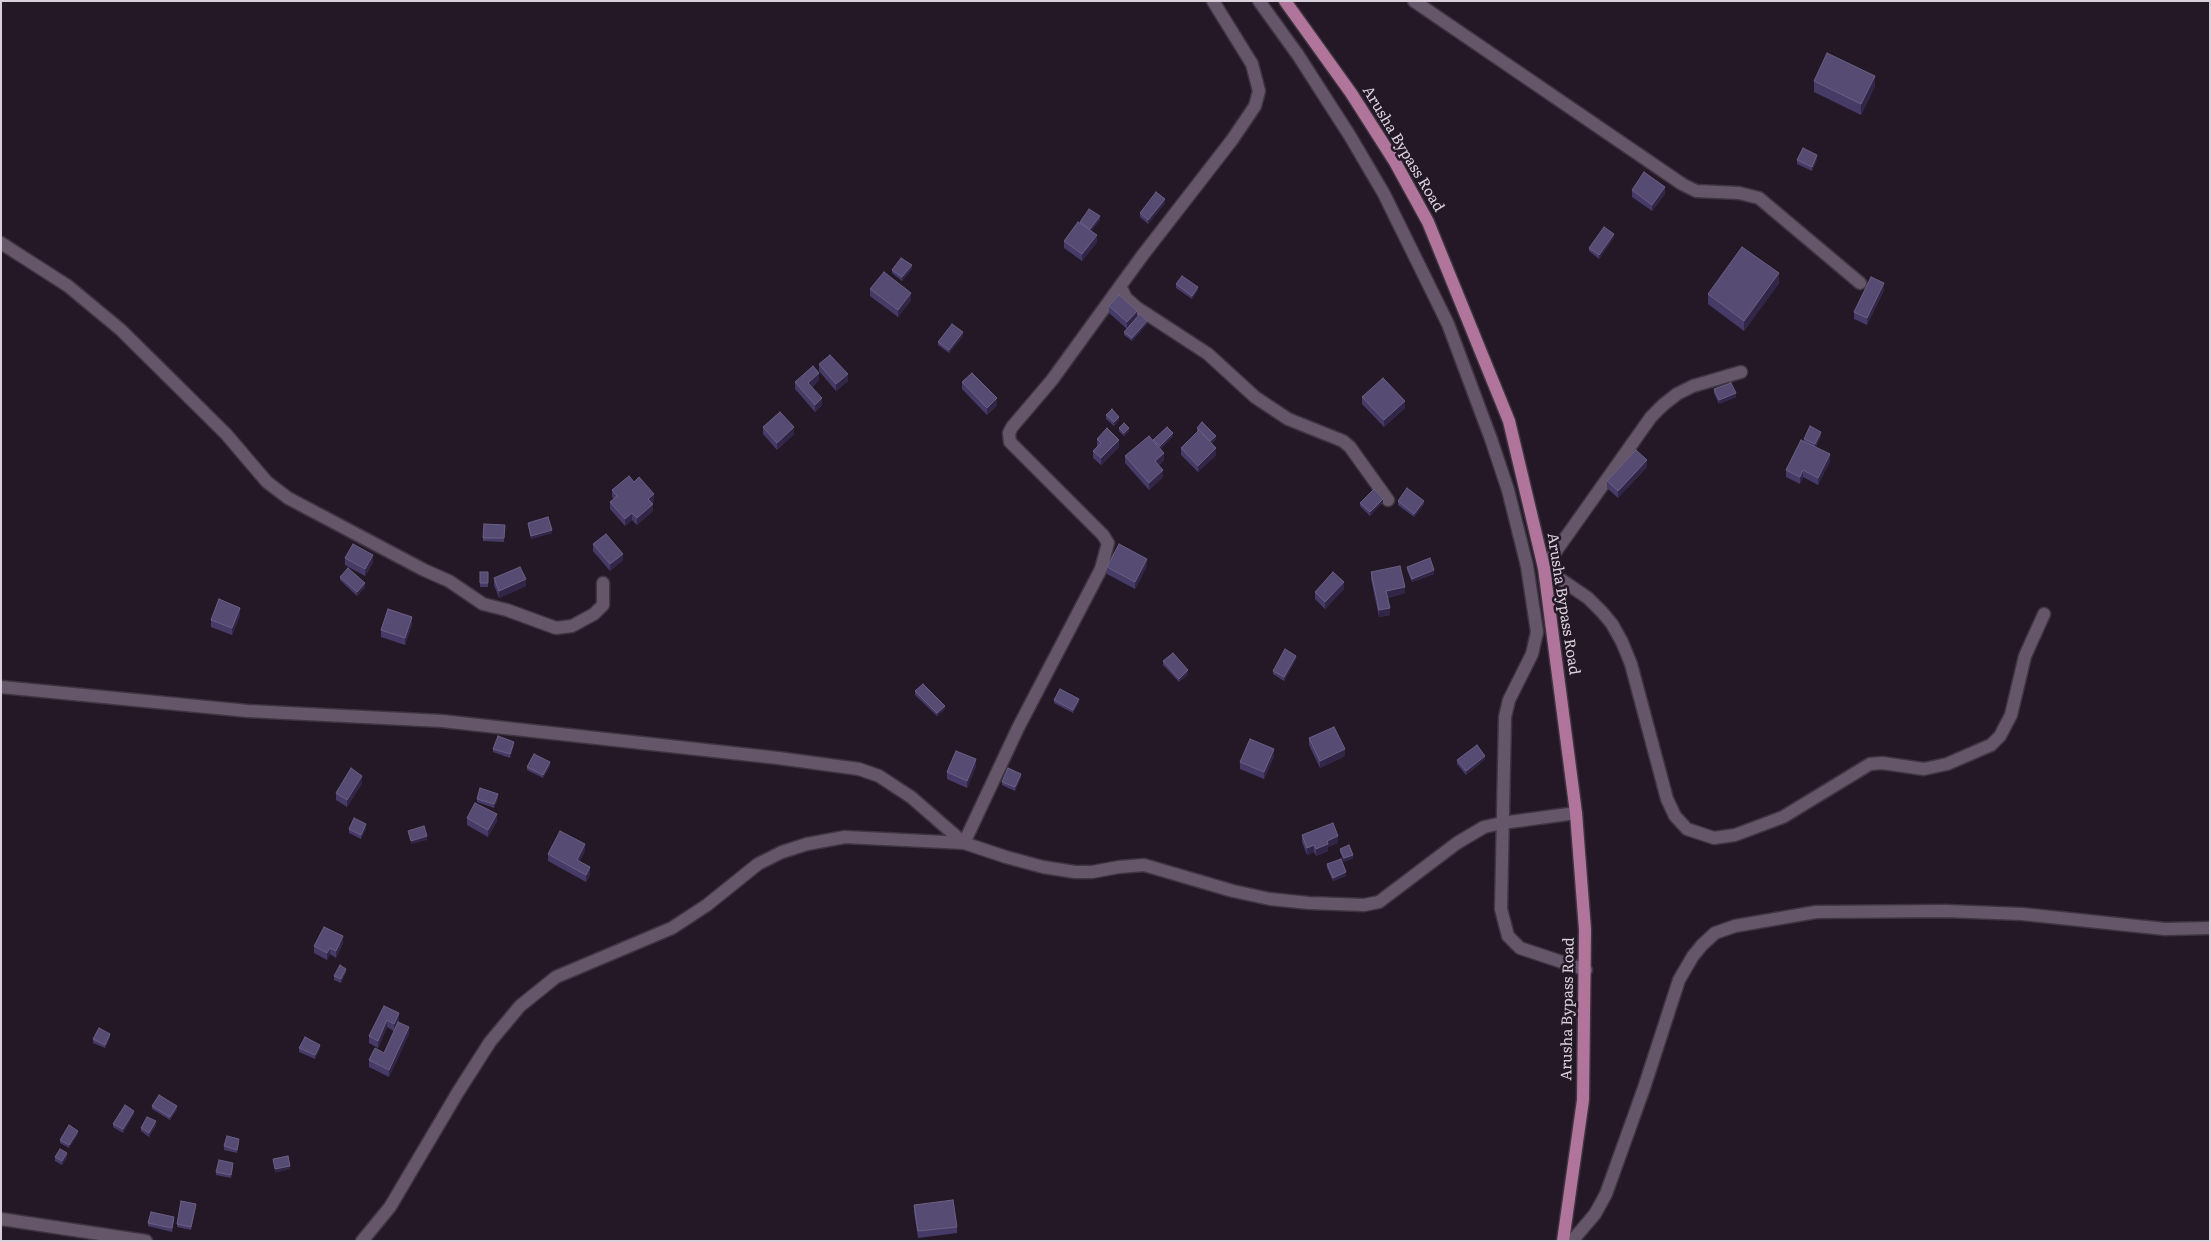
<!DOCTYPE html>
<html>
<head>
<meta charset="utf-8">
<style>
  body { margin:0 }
  #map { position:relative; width:2211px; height:1242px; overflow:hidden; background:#241827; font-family:Literata,serif }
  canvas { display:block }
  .frame { position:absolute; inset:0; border:2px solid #d9d0db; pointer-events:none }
</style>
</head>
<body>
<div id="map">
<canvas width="2211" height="1242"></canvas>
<div class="frame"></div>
</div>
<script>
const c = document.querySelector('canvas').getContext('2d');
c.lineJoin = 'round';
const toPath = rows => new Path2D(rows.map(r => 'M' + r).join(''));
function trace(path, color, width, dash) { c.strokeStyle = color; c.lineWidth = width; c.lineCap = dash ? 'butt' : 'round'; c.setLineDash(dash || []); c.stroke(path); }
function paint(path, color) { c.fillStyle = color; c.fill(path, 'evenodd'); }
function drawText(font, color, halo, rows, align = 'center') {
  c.font = font + ' Literata,serif'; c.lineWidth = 5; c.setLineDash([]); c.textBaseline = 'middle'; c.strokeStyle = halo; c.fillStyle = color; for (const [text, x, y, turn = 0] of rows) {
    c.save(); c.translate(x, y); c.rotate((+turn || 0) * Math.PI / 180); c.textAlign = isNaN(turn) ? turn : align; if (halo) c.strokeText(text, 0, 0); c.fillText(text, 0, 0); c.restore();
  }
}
const minor = toPath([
  [1259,1,1298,55,1350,136,1384,194,1448,324,1491,439,1508,490,1527,566,1537,632,1532,654,1509,700,1505,717,1501,909,1508,936,1520,948,1586,970],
  [1414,1,1682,184,1696,191,1739,193,1759,198,1860,283],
  [1,243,68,286,121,330,226,434,267,482,288,498,424,570,449,581,483,604,507,610,556,628,572,626,594,614,603,605,603,583],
  [1120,286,1126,298,1136,307,1208,354,1255,397,1288,419,1343,441,1350,447,1388,500],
  [1741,372,1693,386,1677,394,1663,405,1651,417,1544,568,1588,598,1602,612,1612,624,1622,642,1631,664,1667,799,1675,816,1687,829,1714,838,1735,835,1783,817,1870,764,1882,763,1924,769,1947,764,1991,745,2000,736,2011,715,2025,656,2044,614],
  [1,687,248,711,442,721,778,758,859,769,879,776,911,797,964,843,1006,857,1043,867,1075,872,1092,872,1119,867,1144,865,1233,891,1270,899,1309,903,1364,905,1379,902,1457,843,1484,827,1502,823,1576,813],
  [1,1219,146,1241],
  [362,1241,390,1207,458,1092,490,1042,520,1006,556,977,672,928,707,905,758,864,782,852,807,844,845,837,964,843,1018,728,1101,569,1108,543,1103,535,1010,442,1009,433,1012,427,1052,380,1142,256,1232,140,1255,106,1259,91,1252,64,1213,1],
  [1572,1241,1595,1214,1606,1194,1644,1088,1679,980,1693,956,1702,945,1715,933,1735,926,1816,912,1945,911,2022,914,2165,929,2210,928]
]);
const primary = toPath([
  [1285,1,1351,93,1395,162,1428,222,1509,421,1544,568,1576,813,1585,930,1583,1100,1563,1241]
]);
const wall = toPath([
  [1814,81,1875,86,1861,115,1814,92],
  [1817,159,1812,171,1797,164,1797,160],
  [1632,190,1665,194,1652,211,1632,197],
  [1165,203,1148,224,1140,217,1140,213],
  [1100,220,1091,231,1097,242,1082,261,1064,248,1064,241,1080,223,1080,222],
  [1614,237,1599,259,1589,251,1589,248],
  [912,269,902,281,892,273,892,270],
  [1779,283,1744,331,1708,304,1708,294],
  [1176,284,1198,290,1192,299,1176,288],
  [870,289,911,300,898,317,870,296],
  [1884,290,1867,325,1854,319,1854,312],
  [1109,306,1137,317,1147,324,1132,341,1124,335,1124,332,1127,329,1109,313],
  [963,336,949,353,938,345,938,342],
  [819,364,848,381,836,391,819,371],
  [819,380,812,387,822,405,815,412,795,389,795,382],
  [962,382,997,405,987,415,962,389],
  [1714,389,1736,397,1719,404,1714,393],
  [1362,397,1405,408,1384,427,1362,404],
  [1106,415,1119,420,1114,426,1106,419],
  [763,427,794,434,777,450,763,434],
  [1119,428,1129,431,1124,436,1119,431],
  [1197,428,1216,439,1212,443,1216,455,1198,472,1181,455,1181,448,1197,432],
  [1821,435,1816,447,1830,461,1818,485,1803,477,1800,484,1786,477,1786,470,1804,442,1804,439],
  [1173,436,1160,449,1164,460,1159,465,1163,477,1149,490,1125,463,1125,456],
  [1097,439,1119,447,1101,465,1093,458,1093,451,1097,446],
  [1647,467,1618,498,1607,488,1607,481],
  [634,482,654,501,652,503,653,511,637,525,632,520,625,526,610,509,610,502,614,499,612,497,612,490],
  [1398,501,1424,504,1414,517,1398,505],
  [1383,502,1370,516,1360,506,1360,503],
  [528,523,552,533,531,539,528,526],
  [505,525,504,542,483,541,483,538],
  [593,544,623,560,610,571,593,551],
  [345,558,373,562,365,576,345,565],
  [1147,566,1135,589,1107,574,1107,567],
  [1407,567,1434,574,1412,582,1407,570],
  [480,572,488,572,488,587,480,587],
  [1371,572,1405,593,1388,598,1390,615,1379,617,1371,579],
  [340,577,365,587,357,596,340,580],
  [494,578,526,586,499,598,494,585],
  [1344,589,1325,609,1315,599,1315,592],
  [240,615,232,635,211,627,211,620],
  [412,624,405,645,381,637,381,630],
  [1296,659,1284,681,1273,674,1273,671],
  [1163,661,1188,674,1179,682,1163,665],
  [915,691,945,709,937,716,915,695],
  [1054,700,1079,702,1073,713,1054,703],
  [1309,738,1345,756,1320,768,1309,745],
  [514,745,510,758,493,752,493,749],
  [1274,756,1264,779,1240,769,1240,762],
  [1485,759,1466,775,1457,764,1457,760],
  [550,766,543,778,527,770,527,767],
  [976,766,967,788,947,779,947,772],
  [1021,777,1015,791,1002,785,1002,782],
  [362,783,347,807,336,800,336,793],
  [498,798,494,808,477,802,477,799],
  [467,818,497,821,488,837,467,825],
  [366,828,361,839,349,833,349,829],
  [1302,835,1338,843,1328,847,1328,851,1316,856,1314,852,1307,855,1302,842],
  [1340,849,1353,858,1344,862,1340,852],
  [585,851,579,862,590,874,586,882,548,861,548,854],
  [1327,864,1346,876,1333,881,1327,868],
  [343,943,336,958,330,954,327,960,314,953,314,946],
  [346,972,341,983,334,980,334,976],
  [384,1006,399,1020,394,1031,387,1027,378,1048,369,1043,369,1036],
  [409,1034,389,1077,369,1067,369,1060,384,1053],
  [110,1037,105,1048,93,1043,93,1039],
  [299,1048,320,1048,315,1059,299,1052],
  [152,1106,177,1109,170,1120,152,1109],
  [134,1114,123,1133,113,1127,113,1124],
  [156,1125,149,1137,141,1131,141,1128],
  [78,1134,69,1148,60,1143,60,1140],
  [239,1142,237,1153,224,1150,224,1146],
  [55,1157,67,1157,62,1165,55,1161],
  [233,1167,231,1178,216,1175,216,1172],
  [914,1205,957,1227,957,1233,918,1238,914,1212],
  [196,1207,191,1230,177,1227,177,1224],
  [174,1220,172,1232,148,1226,148,1223]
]);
const shadedWall = toPath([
  [1875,76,1875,86,1861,115,1861,104],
  [1817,155,1817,159,1812,171,1812,167],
  [1665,187,1665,194,1652,211,1652,205],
  [1165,199,1165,203,1148,224,1148,220],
  [1100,216,1100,220,1090,233,1090,229],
  [1614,234,1614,237,1599,259,1599,255],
  [1097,235,1097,242,1082,261,1082,254],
  [912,265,912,269,902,281,902,277],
  [1779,273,1779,283,1744,331,1744,321],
  [1884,283,1884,290,1867,325,1867,318],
  [1198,287,1198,290,1192,299,1192,296],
  [911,293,911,300,898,317,898,310],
  [1137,311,1137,318,1127,329,1127,322],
  [1147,321,1147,324,1132,341,1132,338],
  [963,332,963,336,949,353,949,350],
  [819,373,819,380,808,390,808,383],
  [848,374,848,381,836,391,836,384],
  [1736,393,1736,397,1719,404,1719,400],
  [822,398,822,405,815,412,815,405],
  [997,398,997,405,987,415,987,408],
  [1405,401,1405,408,1384,427,1384,420],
  [1119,417,1119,420,1114,426,1114,422],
  [794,427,794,434,777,450,777,443],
  [1129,428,1129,431,1124,436,1124,433],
  [1821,432,1821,435,1815,448,1815,444],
  [1173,433,1173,436,1160,450,1160,446],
  [1216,436,1216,439,1210,445,1210,441],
  [1119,440,1119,447,1101,465,1101,458],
  [1216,448,1216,455,1198,472,1198,466],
  [1164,453,1164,460,1155,468,1155,461],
  [1830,454,1830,461,1818,485,1818,478],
  [1647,460,1647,467,1618,498,1618,491],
  [1163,470,1163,477,1149,490,1149,483],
  [1803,470,1803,477,1800,484,1800,477],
  [654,494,654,501,648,506,648,499],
  [1383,499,1383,502,1370,516,1370,512],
  [1424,501,1424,504,1414,517,1414,514],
  [653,504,653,511,637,525,637,518],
  [632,513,632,520,625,526,625,519],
  [552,530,552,533,531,539,531,536],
  [623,554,623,560,610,571,610,564],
  [373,555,373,562,365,576,365,569],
  [1147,559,1147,566,1135,589,1135,582],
  [1434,570,1434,574,1412,582,1412,579],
  [526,579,526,586,499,598,499,591],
  [1344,582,1344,589,1325,609,1325,602],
  [365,583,365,587,357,596,357,592],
  [1405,587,1405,593,1386,598,1386,591],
  [240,608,240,615,232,635,232,628],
  [1390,608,1390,615,1379,617,1379,610],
  [412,617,412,624,405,645,405,638],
  [1296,656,1296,659,1284,681,1284,677],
  [1188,670,1188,674,1179,682,1179,679],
  [1079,699,1079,702,1073,713,1073,710],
  [945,706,945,709,937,716,937,713],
  [514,742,514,745,510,758,510,754],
  [1274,749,1274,756,1264,779,1264,772],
  [1345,749,1345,756,1320,768,1320,761],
  [1485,756,1485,759,1466,775,1466,771],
  [976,759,976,766,967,788,967,781],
  [550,762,550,766,543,778,543,775],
  [1021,774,1021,777,1015,791,1015,787],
  [362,776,362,783,347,807,347,800],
  [498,794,498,798,494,808,494,804],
  [497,814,497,821,488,837,488,830],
  [366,824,366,828,361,839,361,835],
  [427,836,427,840,411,844,411,841],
  [1338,836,1338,843,1328,847,1328,851,1316,856,1316,849,1327,841],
  [585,844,585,851,577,867,577,860],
  [1314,845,1314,852,1307,855,1307,848],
  [1353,855,1353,858,1344,862,1344,858],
  [590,867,590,874,586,882,586,875],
  [1346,872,1346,876,1333,881,1333,878],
  [343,936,343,943,336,958,336,951],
  [330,948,330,954,327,960,327,953],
  [346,969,346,972,341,983,341,979],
  [399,1013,399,1020,394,1031,394,1024],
  [387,1020,387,1027,378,1048,378,1041],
  [409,1027,409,1034,389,1077,389,1070],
  [110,1034,110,1037,105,1048,105,1045],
  [320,1045,320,1048,315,1059,315,1055],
  [177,1106,177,1109,170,1120,170,1117],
  [134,1111,134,1114,123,1133,123,1129],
  [156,1121,156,1125,149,1137,149,1133],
  [78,1131,78,1134,69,1148,69,1145],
  [67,1153,67,1157,62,1165,62,1161],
  [290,1166,290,1169,275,1173,275,1169],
  [196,1204,196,1207,191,1230,191,1227]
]);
const building = toPath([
  [1827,53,1875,76,1861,104,1814,81,1827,53],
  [1803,148,1817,155,1812,167,1797,160,1803,148],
  [1644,172,1665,187,1652,205,1632,190,1644,172],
  [1156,192,1165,199,1148,220,1140,213,1156,192],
  [1089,209,1100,216,1090,229,1080,222,1089,209],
  [1078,222,1097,235,1082,254,1064,241,1078,222],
  [1604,227,1614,234,1599,255,1589,248,1604,227],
  [1742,247,1779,273,1744,321,1708,294,1742,247],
  [901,258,912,265,902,277,892,270,901,258],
  [884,272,911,293,898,310,870,289,884,272],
  [1182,276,1198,287,1192,296,1176,284,1182,276],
  [1871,277,1884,283,1867,318,1854,312,1871,277],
  [1119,295,1137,311,1127,322,1109,306,1119,295],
  [1140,314,1147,321,1132,338,1124,332,1140,314],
  [952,324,963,332,949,350,938,342,952,324],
  [830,355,848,374,836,384,819,364,830,355],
  [813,366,819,373,808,383,822,398,815,405,795,382,813,366],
  [972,373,997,398,987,408,962,382,972,373],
  [1383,378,1405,401,1384,420,1362,397,1383,378],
  [1731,383,1736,393,1719,400,1714,389,1731,383],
  [1112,409,1119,417,1114,422,1106,415,1112,409],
  [780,412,794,427,777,443,763,427,780,412],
  [1202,422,1216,436,1210,441,1197,428,1202,422],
  [1124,423,1129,428,1124,433,1119,428,1124,423],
  [1810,426,1821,432,1815,444,1804,439,1810,426],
  [1167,427,1173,433,1160,446,1153,440,1167,427],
  [1107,428,1119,440,1101,458,1093,451,1101,443,1097,439,1107,428],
  [1199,430,1216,448,1198,466,1181,448,1199,430],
  [1149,436,1164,453,1155,461,1163,470,1149,483,1125,456,1149,436],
  [1801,440,1830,454,1818,478,1803,470,1800,477,1786,470,1801,440],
  [1636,450,1647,460,1618,491,1607,481,1636,450],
  [629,476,634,482,639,477,654,494,648,499,653,504,637,518,632,513,625,519,610,502,617,496,612,490,629,476],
  [1407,488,1424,501,1414,514,1398,501,1407,488],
  [1374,489,1383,499,1370,512,1360,503,1374,489],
  [548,517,552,530,531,536,528,523,548,517],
  [484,524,505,525,504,538,483,538,484,524],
  [606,534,623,554,610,564,593,544,606,534],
  [353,544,373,555,365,569,345,558,353,544],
  [1119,544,1147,559,1135,582,1107,567,1119,544],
  [1430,558,1434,570,1412,579,1407,567,1430,558],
  [1400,566,1405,587,1386,591,1390,608,1379,610,1371,572,1400,566],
  [520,567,526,579,499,591,494,578,520,567],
  [348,568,365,583,357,592,340,577,348,568],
  [480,572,488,572,488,583,480,583,480,572],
  [1333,572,1344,582,1325,602,1315,592,1333,572],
  [219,599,240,608,232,628,211,620,219,599],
  [388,609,412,617,405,638,381,630,388,609],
  [1285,649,1296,656,1284,677,1273,671,1285,649],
  [1173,653,1188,670,1179,679,1163,661,1173,653],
  [923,684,945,706,937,713,915,691,923,684],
  [1060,689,1079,699,1073,710,1054,700,1060,689],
  [1334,727,1345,749,1320,761,1309,738,1334,727],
  [498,736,514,742,510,754,493,749,498,736],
  [1250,739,1274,749,1264,772,1240,762,1250,739],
  [1477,745,1485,756,1466,771,1457,760,1477,745],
  [956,751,976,759,967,781,947,772,956,751],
  [534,754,550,762,543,775,527,767,534,754],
  [351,768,362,776,347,800,336,793,351,768],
  [1008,768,1021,774,1015,787,1002,782,1008,768],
  [480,788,498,794,494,804,477,799,480,788],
  [475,803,497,814,488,830,467,818,475,803],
  [354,818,366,824,361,835,349,829,354,818],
  [1333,823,1338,836,1327,841,1328,844,1316,849,1314,845,1307,848,1302,835,1333,823],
  [424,826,427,836,411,841,408,831,424,826],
  [560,831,585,844,577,860,590,867,586,875,548,854,560,831],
  [1349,845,1353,855,1344,858,1340,849,1349,845],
  [1341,859,1346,872,1333,878,1327,864,1341,859],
  [324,927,343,936,336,951,330,948,327,953,314,946,324,927],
  [340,965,346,969,341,979,334,976,340,965],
  [384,1006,399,1013,394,1024,387,1020,378,1041,369,1036,384,1006],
  [398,1022,409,1027,389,1070,369,1060,375,1048,384,1053,398,1022],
  [99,1028,110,1034,105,1045,93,1039,99,1028],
  [305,1037,320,1045,315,1055,299,1048,305,1037],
  [159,1095,177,1106,170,1117,152,1106,159,1095],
  [125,1105,134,1111,123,1129,113,1124,125,1105],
  [147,1117,156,1121,149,1133,141,1128,147,1117],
  [69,1125,78,1131,69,1145,60,1140,69,1125],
  [227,1136,239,1139,237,1150,224,1146,227,1136],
  [60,1149,67,1153,62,1161,55,1157,60,1149],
  [288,1156,290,1166,275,1169,273,1159,288,1156],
  [219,1160,233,1163,231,1175,216,1172,219,1160],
  [953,1200,957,1227,918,1231,914,1205,953,1200],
  [181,1201,196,1204,191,1227,177,1224,181,1201],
  [151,1212,174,1217,172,1228,148,1223,151,1212]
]);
const streetNames = [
  ["Arusha Bypass Road",1403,149,59],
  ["Arusha Bypass Road",1563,604,81],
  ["Arusha Bypass Road",1568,1009,-89]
];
trace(minor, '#3e3541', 15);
trace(primary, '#3e3541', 15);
trace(minor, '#655669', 12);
trace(primary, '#b1759b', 12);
paint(wall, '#463b67');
paint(shadedWall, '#322648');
paint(building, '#564b73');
trace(building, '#6a6084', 1);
drawText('15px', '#d9d0db', '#241827', streetNames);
</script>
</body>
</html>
